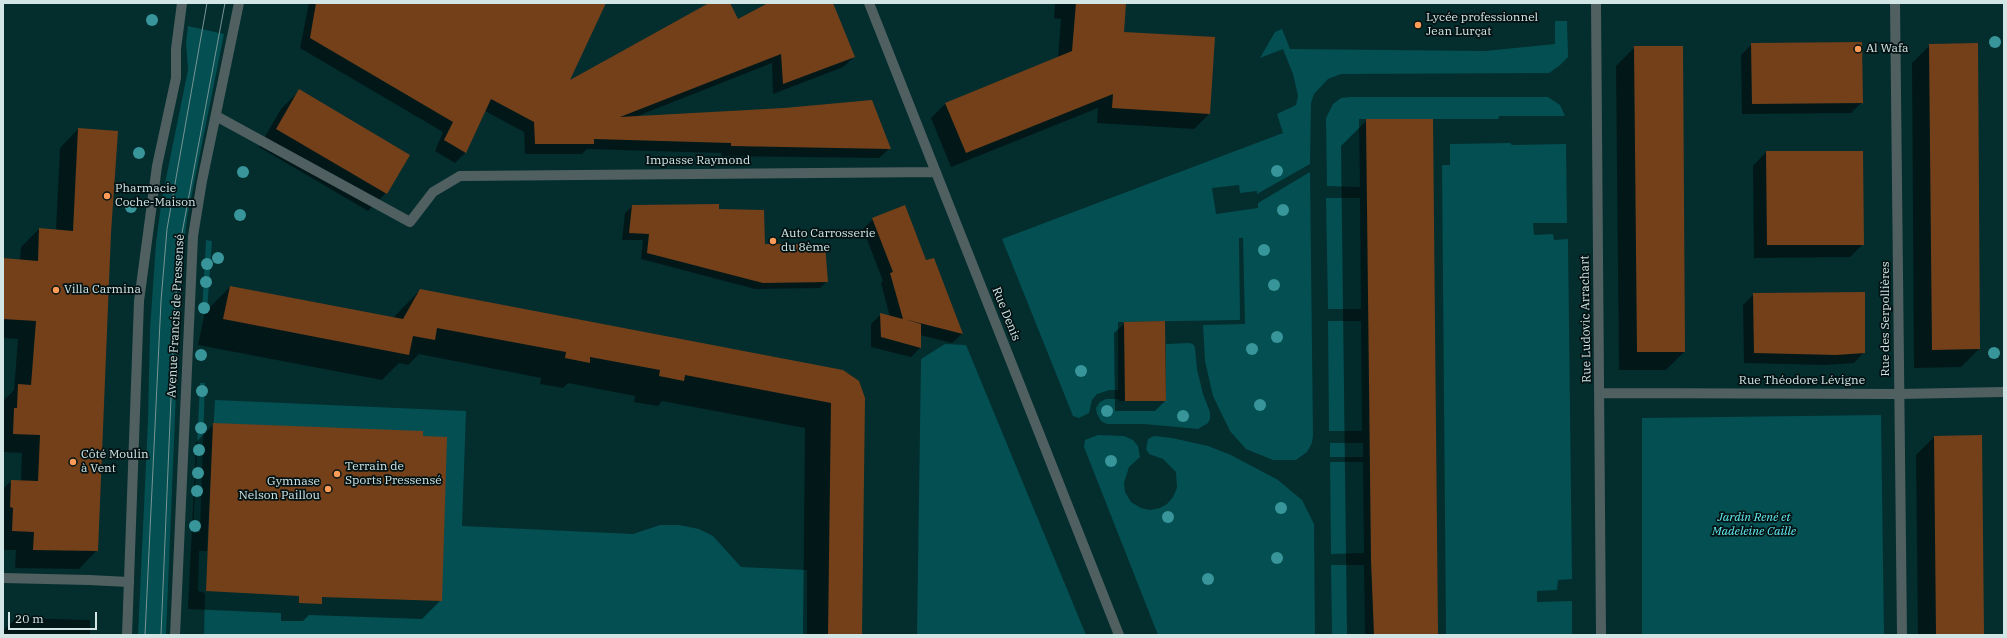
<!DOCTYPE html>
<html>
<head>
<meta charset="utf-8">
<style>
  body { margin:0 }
  #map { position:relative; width:2007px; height:638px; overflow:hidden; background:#042d2e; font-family:"IBM Plex Serif",serif }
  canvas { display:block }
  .frame { position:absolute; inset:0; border:4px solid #d2e6e6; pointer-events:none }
  .scale { position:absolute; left:8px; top:612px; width:89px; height:18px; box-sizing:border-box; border:2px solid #d2e6e6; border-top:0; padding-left:5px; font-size:12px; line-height:14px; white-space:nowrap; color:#d2e6e6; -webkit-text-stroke:3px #041213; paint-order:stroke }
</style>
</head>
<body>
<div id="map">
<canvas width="2007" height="638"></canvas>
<div class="frame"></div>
<div class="scale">20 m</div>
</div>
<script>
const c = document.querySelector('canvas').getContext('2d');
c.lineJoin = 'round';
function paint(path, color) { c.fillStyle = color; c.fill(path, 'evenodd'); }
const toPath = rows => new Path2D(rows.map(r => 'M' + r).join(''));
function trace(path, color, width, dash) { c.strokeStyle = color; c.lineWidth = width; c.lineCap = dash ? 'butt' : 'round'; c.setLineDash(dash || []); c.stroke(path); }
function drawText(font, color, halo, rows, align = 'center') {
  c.font = font + ' "IBM Plex Serif",serif'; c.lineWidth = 3.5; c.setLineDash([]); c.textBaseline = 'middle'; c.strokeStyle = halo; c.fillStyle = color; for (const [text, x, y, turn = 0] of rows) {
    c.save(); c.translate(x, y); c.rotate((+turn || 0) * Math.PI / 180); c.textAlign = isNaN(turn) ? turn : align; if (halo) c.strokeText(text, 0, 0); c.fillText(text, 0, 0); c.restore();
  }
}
const green = toPath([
  [1555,21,1567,21,1568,57,1559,66,1549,73,1341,74,1328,79,1314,94,1311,103,1310,164,1257,194,1257,191,1240,193,1239,185,1212,188,1216,214,1258,208,1258,203,1310,172,1313,435,1312,443,1307,452,1296,460,1273,460,1246,449,1230,431,1213,396,1205,361,1203,325,1245,324,1243,238,1239,238,1240,320,1118,322,1118,390,1110,390,1097,394,1092,400,1089,413,1079,418,1073,416,1002,239,1283,133,1277,114,1296,105,1298,96,1293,74,1283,49,1260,58,1275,32,1282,29,1290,49,1485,51,1555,44],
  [188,26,224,34,187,218,181,271,166,635,138,635,148,420,150,329,156,243,162,198,188,70,186,42],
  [1350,97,1548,97,1560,105,1565,116,1499,116,1498,119,1359,119,1360,187,1327,186,1326,118,1333,104,1341,98],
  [1510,143,1512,145,1566,144,1567,223,1533,223,1534,235,1553,234,1554,240,1568,239,1572,579,1558,580,1557,590,1537,591,1537,602,1572,601,1572,635,1446,635,1442,165,1450,165,1450,144],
  [1326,198,1360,198,1361,309,1328,309],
  [206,240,212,241,207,313,202,312],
  [1328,321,1361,321,1362,431,1329,431],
  [1190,343,1194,345,1195,348,1197,369,1203,394,1210,412,1210,419,1208,423,1198,429,1144,424,1107,424,1101,421,1097,414,1096,408,1100,402,1106,399,1118,399,1119,401,1166,401,1166,344],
  [945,344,966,345,1086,635,917,635,921,359],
  [200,383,205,383,200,532,193,533],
  [215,400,466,411,462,526,633,534,660,525,679,525,699,529,713,536,741,567,807,570,807,635,204,635,205,593,198,591,199,551,207,551],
  [1881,415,1884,635,1642,635,1642,418],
  [1098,435,1124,436,1133,440,1138,446,1140,457,1129,467,1124,483,1125,492,1131,502,1141,508,1150,510,1160,508,1167,504,1173,497,1177,488,1176,472,1163,459,1149,454,1146,449,1148,439,1154,436,1172,438,1208,446,1231,455,1278,480,1302,500,1314,524,1315,635,1158,635,1084,447,1085,440],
  [1330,443,1363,443,1363,457,1330,457],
  [1330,462,1363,462,1364,553,1331,554],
  [1331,565,1364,565,1365,635,1332,635]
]);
const shadow = toPath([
  [309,3,605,3,568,82,711,3,728,3,737,20,770,3,832,3,854,57,843,67,773,94,772,63,635,117,890,148,879,158,722,156,721,153,587,149,582,154,525,154,524,132,485,111,465,153,455,163,435,151,443,132,300,48],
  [1055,3,1125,3,1123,32,1209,114,1194,129,1097,123,1098,108,951,167,931,118,946,103,1058,58,1061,19,1054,18],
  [1752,44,1862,102,1851,113,1742,114,1741,55],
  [1930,45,1979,349,1961,367,1914,368,1912,63],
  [1635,47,1684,352,1666,370,1619,370,1616,66],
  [299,91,386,193,368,211,259,147,281,109],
  [1367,120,1437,635,1347,635,1341,146],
  [78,129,110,233,97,550,79,569,15,568,16,550,3,550,3,489,11,481,21,481,22,453,3,452,3,401,14,390,18,339,3,338,3,259,20,261,21,247,39,229,56,230,60,148],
  [1766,152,1863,244,1850,257,1754,258,1753,166],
  [632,206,718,210,764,245,827,281,820,288,755,289,641,259,643,240,622,240,625,213],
  [873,219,926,262,962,334,952,343,920,335,920,348,911,357,871,347,871,324,881,314,890,317,881,283,883,281,863,229],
  [230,287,393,318,420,290,843,371,861,635,803,635,805,428,662,401,658,406,634,402,635,396,568,383,563,388,540,384,541,378,419,354,408,365,399,363,382,380,198,345,205,312],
  [1754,294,1864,352,1854,363,1825,365,1744,363,1743,305],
  [1125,323,1165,401,1155,411,1115,411,1114,333],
  [214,424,441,600,422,619,309,615,303,621,281,621,281,613,188,609,196,442],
  [1981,436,1983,635,1918,635,1916,455,1934,437],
  [16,618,90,620,90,635,3,635,3,631]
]);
const building = toPath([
  [316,3,606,3,570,80,709,3,730,3,738,19,768,3,833,3,855,57,783,84,781,54,620,117,784,108,872,100,891,149,731,146,731,143,594,139,594,144,535,144,534,122,491,99,466,153,444,140,453,122,310,38],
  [1076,3,1126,3,1124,32,1215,37,1210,114,1112,108,1113,94,966,153,945,103,1072,51],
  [1862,42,1863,103,1752,104,1751,43],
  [1978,43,1980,349,1932,350,1929,44],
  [1634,46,1683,46,1685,352,1637,352],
  [299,89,410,155,387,194,276,129],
  [1366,119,1433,119,1438,635,1374,635,1371,560],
  [78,128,118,131,111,233,98,551,33,550,34,532,12,531,13,508,10,507,11,480,38,481,40,435,13,434,14,408,17,408,18,384,31,385,36,321,3,319,3,258,38,261,39,228,73,231],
  [1766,151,1863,151,1864,245,1767,245],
  [719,204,719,209,764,210,765,244,825,244,828,282,763,283,647,253,649,234,629,233,632,205],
  [905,205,926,260,934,258,963,334,904,319,921,324,921,348,881,337,880,313,903,319,890,273,893,272,872,218],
  [230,286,403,319,420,289,843,370,859,381,865,398,862,635,828,635,831,403,685,375,684,381,659,376,660,370,590,357,590,363,565,358,566,352,437,328,435,340,413,336,409,355,223,319],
  [1865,292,1865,353,1836,355,1754,353,1753,293],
  [1165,321,1166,401,1125,401,1124,322],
  [213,423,423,431,423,436,447,437,442,601,322,597,322,604,299,603,299,596,206,591],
  [1982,435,1984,635,1936,635,1934,436]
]);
const service = toPath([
  [216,116,410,222,433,192,460,176],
  [3,578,89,580,129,582]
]);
const minor = toPath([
  [869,3,1119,635],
  [1596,3,1601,635],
  [1895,3,1902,635],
  [460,176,936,172],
  [1600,393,1899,394,2004,392]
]);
const tertiary = toPath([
  [127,635,139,301,157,166,176,78,176,49,182,3],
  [175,635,193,236,202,181,239,3]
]);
const tram = toPath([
  [145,635,161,301,167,229,207,3],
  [161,635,175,303,182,233,225,3]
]);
const trees = [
  [152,20],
  [1995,42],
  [139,153],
  [1277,171],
  [243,172],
  [131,207],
  [1283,210],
  [240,215],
  [1264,250],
  [218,258],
  [207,264],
  [206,282],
  [1274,285],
  [204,308],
  [1277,337],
  [1252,349],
  [1994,353],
  [201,355],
  [1081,371],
  [202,391],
  [1260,405],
  [1107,411],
  [1183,416],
  [201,428],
  [199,450],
  [1111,461],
  [198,473],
  [197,491],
  [1281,508],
  [1168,517],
  [195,526],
  [1277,558],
  [1208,579]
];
const markers = [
  [1418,25,4,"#fe9c57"],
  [1858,49,4,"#fe9c57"],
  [107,196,4,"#fe9c57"],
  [773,241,4,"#fe9c57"],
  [56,290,4,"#fe9c57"],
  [73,462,4,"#fe9c57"],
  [337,474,4,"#fe9c57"],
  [328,489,4,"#fe9c57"]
];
const poiNames = [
  ["Lycée professionnel",1426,18],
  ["Jean Lurçat",1426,32],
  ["Al Wafa",1866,49],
  ["Pharmacie",115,189],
  ["Coche-Maison",115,203],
  ["Auto Carrosserie",781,234],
  ["du 8ème",781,248],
  ["Villa Carmina",64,290],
  ["Côté Moulin",81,455],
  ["à Vent",81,469],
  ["Terrain de",345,467],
  ["Sports Pressensé",345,481],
  ["Gymnase",320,482,"right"],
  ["Nelson Paillou",320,496,"right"]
];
const streetNames = [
  ["Impasse Raymond",698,161],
  ["Rue Denis",1006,314,68],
  ["Avenue Francis de Pressensé",176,316,-87],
  ["Rue Ludovic Arrachart",1586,319,-91],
  ["Rue des Serpollières",1886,319,-90],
  ["Rue Théodore Lévigne",1802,381]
];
const parkNames = [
  ["Jardin René et",1754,518],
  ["Madeleine Caille",1754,532]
];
paint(green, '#044f52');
paint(shadow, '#0007');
paint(building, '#74401a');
trace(service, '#506061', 10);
trace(minor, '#506061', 10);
trace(tertiary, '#506061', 10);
trace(tram, '#789595', 1);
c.fillStyle = '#389599';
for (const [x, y] of trees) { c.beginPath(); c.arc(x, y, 6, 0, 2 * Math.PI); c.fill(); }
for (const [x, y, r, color] of markers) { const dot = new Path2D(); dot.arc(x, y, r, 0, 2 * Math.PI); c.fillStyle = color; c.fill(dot); trace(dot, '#041213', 1.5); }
drawText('12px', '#d2e6e6', '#041213', poiNames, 'left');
drawText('12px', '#d2e6e6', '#041213', streetNames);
drawText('italic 12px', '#62eaf0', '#041213', parkNames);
</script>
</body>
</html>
